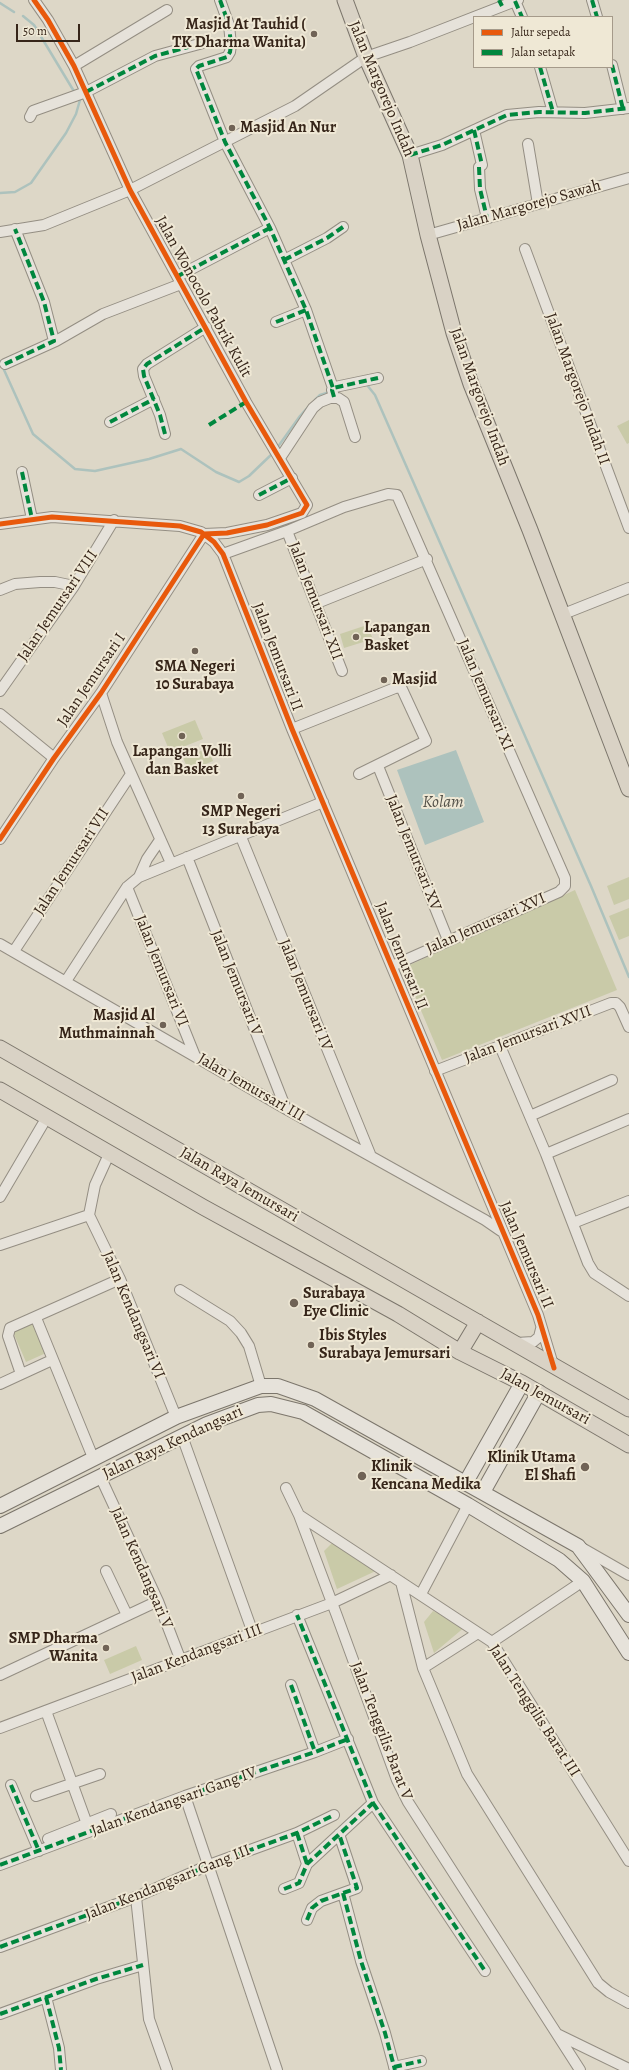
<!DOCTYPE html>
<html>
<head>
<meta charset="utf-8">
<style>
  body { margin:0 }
  #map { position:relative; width:629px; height:2070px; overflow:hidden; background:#ddd7c7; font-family:Alegreya,serif }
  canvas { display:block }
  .legend { position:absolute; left:473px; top:16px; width:140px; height:52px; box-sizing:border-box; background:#efe8d5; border:1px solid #a59a8a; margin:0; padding:5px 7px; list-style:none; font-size:12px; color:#362519 }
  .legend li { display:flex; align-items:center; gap:8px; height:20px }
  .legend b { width:20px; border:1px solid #a59a8a }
  .scale { position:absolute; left:16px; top:24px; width:64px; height:18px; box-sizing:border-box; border:2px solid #362519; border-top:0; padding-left:5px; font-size:12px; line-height:14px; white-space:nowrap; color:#362519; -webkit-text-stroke:3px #efe8d5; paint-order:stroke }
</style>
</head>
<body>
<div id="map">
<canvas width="629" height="2070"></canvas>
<ul class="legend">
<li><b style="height:5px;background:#e8590c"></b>Jalur sepeda</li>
<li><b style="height:5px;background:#00873e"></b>Jalan setapak</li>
</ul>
<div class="scale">50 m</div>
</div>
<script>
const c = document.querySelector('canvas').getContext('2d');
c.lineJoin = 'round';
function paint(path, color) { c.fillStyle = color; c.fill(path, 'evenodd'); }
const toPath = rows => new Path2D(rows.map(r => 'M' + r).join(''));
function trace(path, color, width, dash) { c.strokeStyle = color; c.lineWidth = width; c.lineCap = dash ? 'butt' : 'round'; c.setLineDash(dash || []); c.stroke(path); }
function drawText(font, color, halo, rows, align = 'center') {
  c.font = font + ' Alegreya,serif'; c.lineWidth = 4; c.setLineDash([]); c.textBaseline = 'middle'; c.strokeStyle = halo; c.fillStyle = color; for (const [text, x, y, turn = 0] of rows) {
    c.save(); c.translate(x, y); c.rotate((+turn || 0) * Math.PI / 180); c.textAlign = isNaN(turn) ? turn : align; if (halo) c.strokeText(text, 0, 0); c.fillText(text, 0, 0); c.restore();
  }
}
const green = toPath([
  [629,420,629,443,627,444,617,426],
  [367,625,373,639,344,648,340,634],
  [195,720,203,739,170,752,162,733],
  [208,748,213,761,189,771,183,758],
  [629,877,629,899,614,905,607,886],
  [575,890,617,990,442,1060,403,968],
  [629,908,629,936,619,940,609,916],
  [33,1323,46,1353,26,1362,13,1332],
  [333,1542,380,1569,337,1589,324,1551],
  [433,1611,466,1626,434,1653,424,1622],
  [136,1646,142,1660,110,1674,104,1660]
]);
const water = toPath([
  [456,750,484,822,425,845,397,770]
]);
const stream = toPath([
  [0,3,14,12],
  [23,16,34,25,75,93],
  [0,193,15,192,31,183,66,133,76,114,80,100,78,97],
  [0,361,33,434,75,469,95,471,149,459,181,449,216,472,239,482,249,476,273,453],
  [364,385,367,385,375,395,591,886,629,977],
  [315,400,320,395,330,392],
  [277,448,300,416,309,406]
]);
const street = toPath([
  [220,0,229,25,231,45,230,52,227,57,199,66,196,69,225,142,270,228,306,310,333,388],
  [592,0,597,17],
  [515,1,522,17],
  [612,65,623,109],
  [74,66,167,10],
  [540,67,553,112],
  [30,117,33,111,86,92,155,56,203,43],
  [474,130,482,165],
  [528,144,538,204],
  [410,155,442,145,507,115,539,112,585,113,629,108],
  [479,167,480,189,487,218],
  [15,229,44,302,54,341],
  [0,232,44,225,130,190,295,106,366,57,410,42,518,0],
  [428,235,629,178],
  [525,249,629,528],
  [284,260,327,238,343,227],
  [178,276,270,228],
  [276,322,306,310],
  [5,364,56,341,103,314,181,284],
  [333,393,332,390,335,387,378,378],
  [110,422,154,399],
  [165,434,160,415,144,376,143,369,147,364,206,327],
  [280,458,313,408,320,402,330,398,338,398,344,402,355,437],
  [22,472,32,519],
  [259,495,292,478],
  [0,524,52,517,180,526,201,532,214,542,223,554,292,729,538,1315,554,1368],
  [287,531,342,671],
  [223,554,287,531,344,507,388,494,397,495,565,878,565,886,559,892,392,966],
  [0,590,15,584,40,582,55,582,74,586],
  [317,603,427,559],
  [561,615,629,588],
  [0,691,74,586,114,520],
  [101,693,117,742,171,863],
  [0,714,54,758],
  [292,729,395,688,401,687,426,741,359,774],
  [378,766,448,940],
  [241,837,370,1154],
  [0,839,54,758,101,693,204,534,227,533,267,525,302,513,307,505,246,402,130,190,74,66,48,20,34,0],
  [187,857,286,1109],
  [139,877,147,859,160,840],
  [127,887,195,1056],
  [0,944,286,1109,485,1220,501,1231],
  [14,951,131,774],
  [66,981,127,887,139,877,323,802],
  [500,1046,546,1154,588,1263,594,1273,629,1296],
  [435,1071,611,1003,616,1003,620,1007,629,1027],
  [530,1116,612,1080],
  [546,1154,629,1119],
  [0,1197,47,1117],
  [89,1215,120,1279,176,1417],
  [573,1223,629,1201],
  [0,1245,89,1215,95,1185,110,1152],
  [180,1290,230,1321,241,1333,249,1346,261,1386],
  [36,1318,94,1460],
  [516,1343,533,1342,539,1337,541,1329],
  [21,1374,8,1336,10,1328,120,1279],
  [0,1384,52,1360],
  [182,1436,253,1633],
  [100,1476,158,1601,181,1661],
  [286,1488,299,1515,337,1616,397,1780,408,1802,580,2070],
  [299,1515,492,1642,629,1861],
  [582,1548,629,1575],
  [106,1571,127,1615],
  [401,1582,423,1668,467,1774,598,1983,609,1992,629,2003],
  [421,1594,468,1505],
  [492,1642,583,1581],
  [423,1668,478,1633],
  [0,1675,158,1601],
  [291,1685,315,1752],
  [46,1711,87,1824],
  [0,1728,332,1603,391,1575],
  [11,1785,39,1851],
  [36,1796,100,1774],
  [185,1796,277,2070],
  [373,1803,485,1971],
  [297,1833,307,1864],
  [48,1839,111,1814],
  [0,1865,185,1796,315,1752,348,1739],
  [284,1889,299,1883,307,1864,373,1803,297,1615],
  [343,1893,361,1961,385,2033,395,2070],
  [136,1897,149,2019,167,2070],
  [307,1920,312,1908,321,1901,357,1888,339,1834],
  [0,1947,136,1897,209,1865,297,1833,334,1815],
  [46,1997,59,2048,61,2070],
  [0,2014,96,1979,143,1965],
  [557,2034,629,2069],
  [394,2067,421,2061]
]);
const secondary = toPath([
  [466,1482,522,1383],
  [483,1492,539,1392],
  [0,1506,176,1417,261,1386,278,1386,315,1399,578,1546,629,1615],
  [0,1526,207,1424,258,1405,271,1404,303,1412,468,1505,559,1560,583,1581,629,1653]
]);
const primary = toPath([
  [345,0,366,57,410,155,428,235,454,333,471,384,530,530,629,789],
  [0,1048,629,1409],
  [0,1090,203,1207,398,1314,460,1352,522,1383,629,1445],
  [460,1352,478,1322]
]);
const quiet = toPath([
  [220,0,229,25,231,45,230,52,227,57,199,66,196,69,225,142,270,228,306,310,333,388],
  [499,0,502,6],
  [592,0,597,17],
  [515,1,522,17],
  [612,65,623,109],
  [540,67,553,112],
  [86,92,155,56,203,43],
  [474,130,482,165],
  [410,155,442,145,507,115,539,112,585,113,629,108],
  [479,167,480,189,487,218],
  [284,260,327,238,343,227],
  [178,276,270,228],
  [276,322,306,310],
  [5,364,54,341,44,302,15,229],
  [334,397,332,390,333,388,378,378],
  [110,422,154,399],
  [209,425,246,402],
  [165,434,160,415,144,376,143,369,147,364,206,327],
  [22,472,32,519],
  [259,495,292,478],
  [291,1685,315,1752],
  [11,1785,39,1851],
  [373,1803,485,1971],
  [297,1833,307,1864],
  [0,1865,185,1796,315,1752,348,1739],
  [284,1889,299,1883,307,1864,373,1803,297,1615],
  [343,1893,361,1961,385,2033,395,2070],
  [307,1920,312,1908,321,1901,357,1888,339,1834],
  [0,1947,136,1897,209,1865,297,1833,334,1815],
  [46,1997,59,2048,61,2070],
  [0,2014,96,1979,143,1965],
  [394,2067,421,2061]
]);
const cycleway = toPath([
  [0,524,52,517,180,526,201,532,214,542,223,554,292,729,538,1315,554,1368],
  [0,839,54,758,101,693,204,534,227,533,267,525,302,513,307,505,246,402,130,190,74,66,48,20,34,0]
]);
const markers = [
  [314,34,4,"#706356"],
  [232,128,4,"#706356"],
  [356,637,4,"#706356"],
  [195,651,4,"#706356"],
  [384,680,4,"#706356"],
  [182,736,4,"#706356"],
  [241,796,4,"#706356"],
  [163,1025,4,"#706356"],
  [294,1303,5,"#706356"],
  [311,1345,4,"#706356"],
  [585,1467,5,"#706356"],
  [362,1476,5,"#706356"],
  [106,1648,4,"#706356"]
];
const poiNames = [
  ["Masjid At Tauhid (",306,25,"right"],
  ["TK Dharma Wanita)",306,43,"right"],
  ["Masjid An Nur",240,128],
  ["Lapangan",364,628],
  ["Basket",364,646],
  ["SMA Negeri",195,667,"center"],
  ["10 Surabaya",195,685,"center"],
  ["Masjid",392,680],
  ["Lapangan Volli",182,752,"center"],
  ["dan Basket",182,770,"center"],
  ["SMP Negeri",241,812,"center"],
  ["13 Surabaya",241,830,"center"],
  ["Masjid Al",155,1016,"right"],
  ["Muthmainnah",155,1034,"right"],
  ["Surabaya",303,1294],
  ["Eye Clinic",303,1312],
  ["Ibis Styles",319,1336],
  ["Surabaya Jemursari",319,1354],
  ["Klinik Utama",576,1458,"right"],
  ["El Shafi",576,1476,"right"],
  ["Klinik",371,1467],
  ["Kencana Medika",371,1485],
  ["SMP Dharma",98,1639,"right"],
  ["Wanita",98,1657,"right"]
];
const streetNames = [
  ["Jalan Margorejo Indah",381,89,67],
  ["Jalan Margorejo Sawah",529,206,-16],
  ["Jalan Wonocolo Pabrik Kulit",203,297,61],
  ["Jalan Margorejo Indah II",577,389,70],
  ["Jalan Margorejo Indah",479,397,70],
  ["Jalan Jemursari XII",315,601,69],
  ["Jalan Jemursari VIII",58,606,-56],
  ["Jalan Jemursari II",277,657,69],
  ["Jalan Jemursari I",92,680,-56],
  ["Jalan Jemursari XI",485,695,67],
  ["Jalan Jemursari XV",413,853,68],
  ["Jalan Jemursari VII",72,862,-57],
  ["Jalan Jemursari XVI",486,924,-24],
  ["Jalan Jemursari II",401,956,68],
  ["Jalan Jemursari VI",161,971,68],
  ["Jalan Jemursari V",236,983,68],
  ["Jalan Jemursari IV",305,995,68],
  ["Jalan Jemursari XVII",528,1035,-21],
  ["Jalan Jemursari III",251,1088,30],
  ["Jalan Raya Jemursari",239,1185,30],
  ["Jalan Jemursari II",526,1255,67],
  ["Jalan Kendangsari VI",133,1315,67],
  ["Jalan Jemursari",545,1397,29],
  ["Jalan Raya Kendangsari",173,1443,-25],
  ["Jalan Kendangsari V",141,1568,66],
  ["Jalan Kendangsari III",197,1654,-21],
  ["Jalan Tenggilis Barat III",534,1711,57],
  ["Jalan Tenggilis Barat V",381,1731,69],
  ["Jalan Kendangsari Gang IV",174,1802,-20],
  ["Jalan Kendangsari Gang III",168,1883,-22]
];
const waterNames = [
  ["Kolam",443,803]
];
paint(green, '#c9caa8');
paint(water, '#adc2bd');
trace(stream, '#adc2bd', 2.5);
trace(street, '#948e83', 12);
trace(secondary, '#7c766c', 16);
trace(primary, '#7c766c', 17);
trace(street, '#e6e2da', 10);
trace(secondary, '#e6e2da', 14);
trace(primary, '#d9d2c5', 15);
trace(quiet, '#00873e', 4, [8, 4]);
trace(cycleway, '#e8590c', 5);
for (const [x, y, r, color] of markers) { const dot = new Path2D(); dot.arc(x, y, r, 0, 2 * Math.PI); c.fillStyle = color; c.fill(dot); trace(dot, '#efe8d5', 1.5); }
drawText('bold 16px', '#362519', '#efe8d5', poiNames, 'left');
drawText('16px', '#362519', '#efe8d5', streetNames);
drawText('italic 17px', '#535149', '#efe8d5', waterNames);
</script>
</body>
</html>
